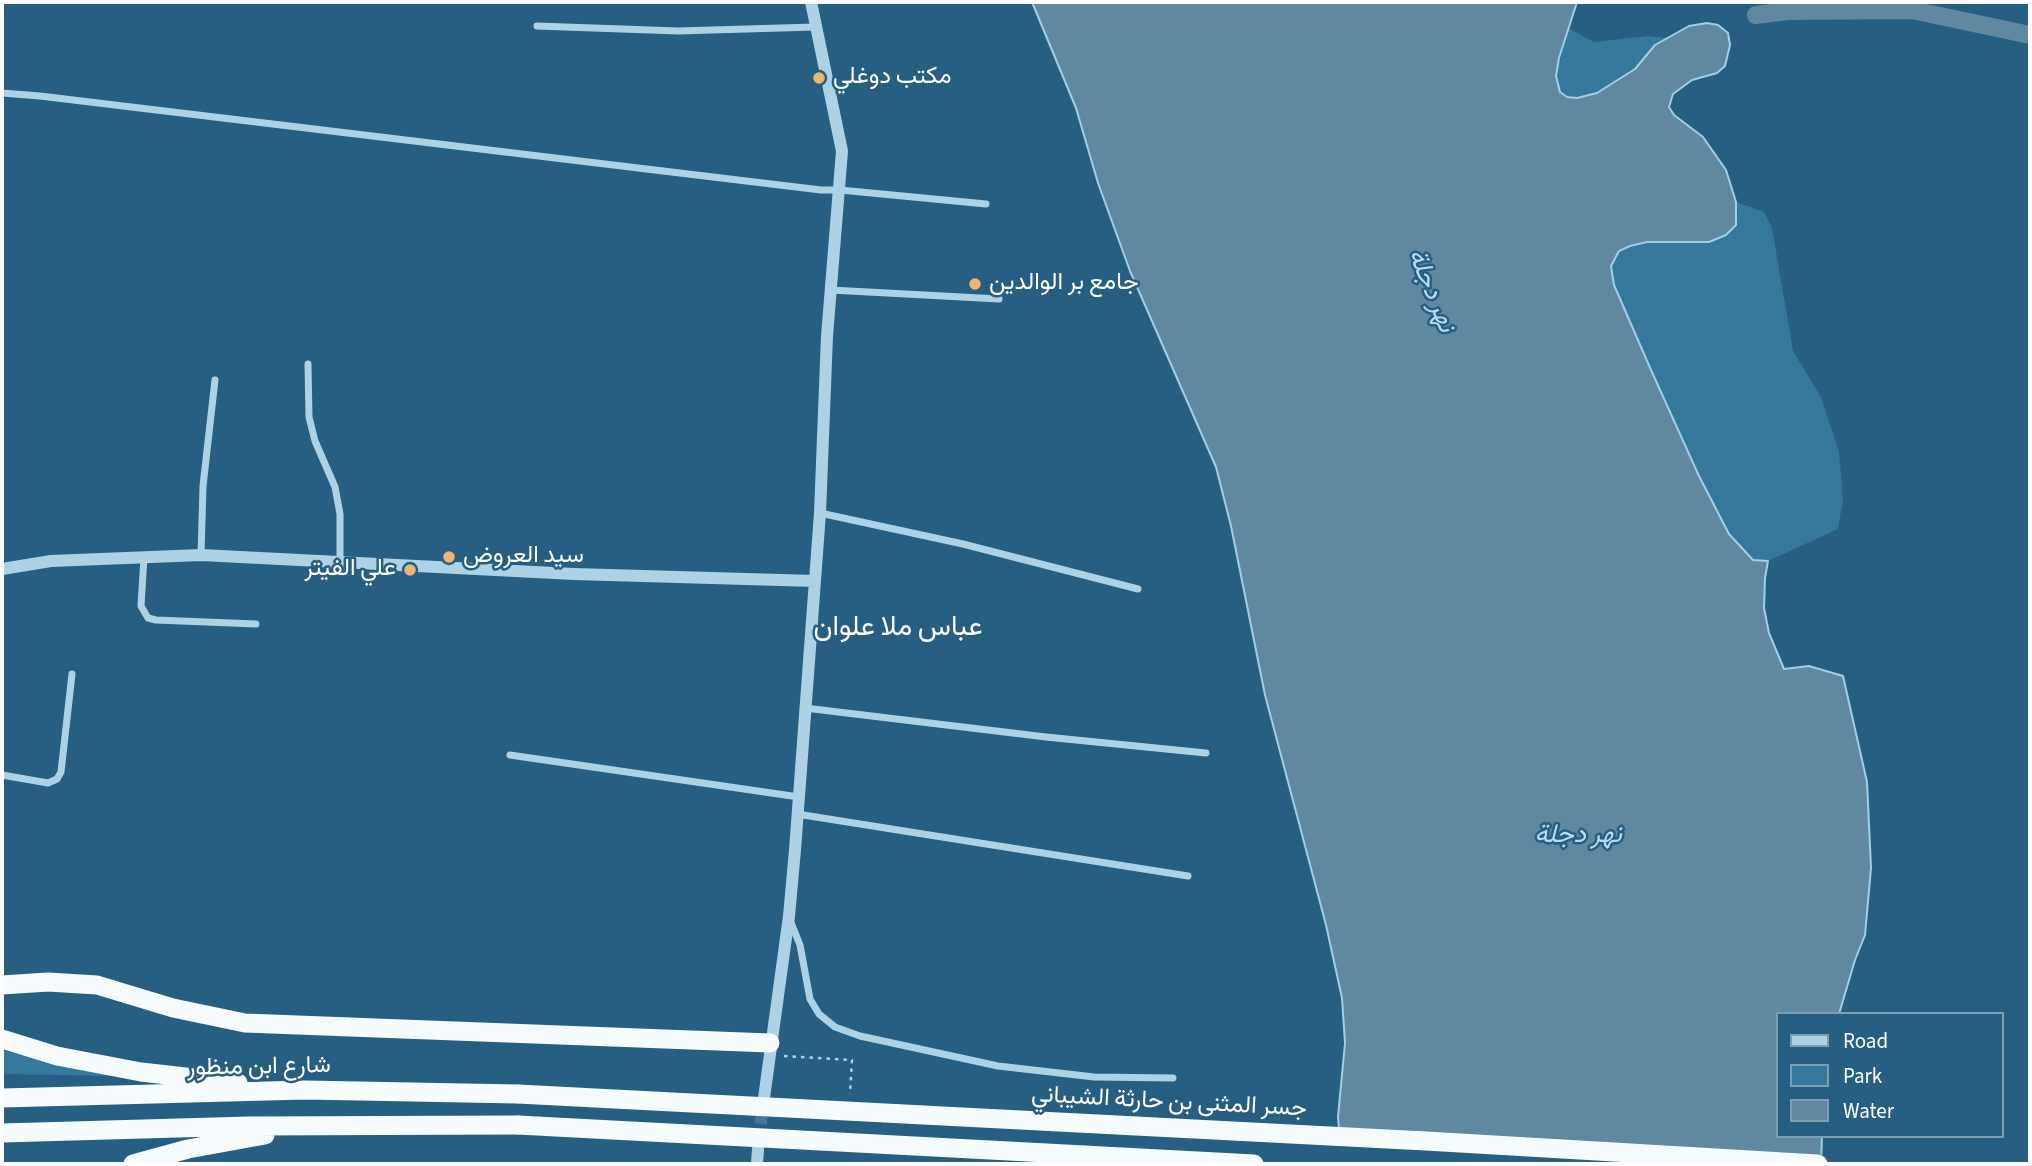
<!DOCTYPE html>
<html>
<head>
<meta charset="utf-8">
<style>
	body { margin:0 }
	#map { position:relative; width:2032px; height:1166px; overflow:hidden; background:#265f81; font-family:"Source Sans 3",sans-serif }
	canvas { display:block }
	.frame { position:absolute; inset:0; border:4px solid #fff; pointer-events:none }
	.legend { position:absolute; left:1776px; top:1012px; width:228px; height:126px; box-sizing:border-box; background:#265f81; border:2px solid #7d9fb3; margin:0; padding:9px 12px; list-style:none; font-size:21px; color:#fff }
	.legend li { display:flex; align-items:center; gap:14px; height:35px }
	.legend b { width:35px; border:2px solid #7d9fb3 }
</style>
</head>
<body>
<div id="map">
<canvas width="2032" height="1166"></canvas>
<div class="frame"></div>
<ul class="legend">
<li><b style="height:9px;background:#add2e6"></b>Road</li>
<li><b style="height:19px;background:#36789c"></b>Park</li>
<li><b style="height:19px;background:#6088a0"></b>Water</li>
</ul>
</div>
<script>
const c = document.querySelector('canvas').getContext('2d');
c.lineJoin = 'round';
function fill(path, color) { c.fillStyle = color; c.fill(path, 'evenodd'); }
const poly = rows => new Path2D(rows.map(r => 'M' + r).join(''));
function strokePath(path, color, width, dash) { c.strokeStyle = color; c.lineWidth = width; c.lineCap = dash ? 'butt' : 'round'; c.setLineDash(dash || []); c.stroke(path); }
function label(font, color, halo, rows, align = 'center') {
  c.font = font + ' "Source Sans 3",Vazirmatn,sans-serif'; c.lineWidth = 5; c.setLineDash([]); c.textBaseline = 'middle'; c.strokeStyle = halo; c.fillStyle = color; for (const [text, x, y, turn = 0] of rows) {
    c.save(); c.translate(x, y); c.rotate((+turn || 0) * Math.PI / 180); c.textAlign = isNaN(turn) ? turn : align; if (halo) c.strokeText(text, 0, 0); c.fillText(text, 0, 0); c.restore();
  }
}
const green = poly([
	[1568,28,1594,42,1648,36,1667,38,1655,45,1635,69,1597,93,1577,98,1567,97,1560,92,1556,76],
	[1736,202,1764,212,1772,228,1793,351,1821,397,1839,452,1843,499,1838,529,1768,561,1765,578,1764,608,1769,633,1729,534,1699,476,1614,285,1611,266,1619,251,1647,242,1673,241,1738,215],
	[2,1050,112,1076,2,1074]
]);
const water = poly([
	[1032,2,1577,2,1559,58,1556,76,1560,92,1567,97,1577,98,1597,93,1635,69,1655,45,1689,26,1707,23,1718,25,1728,33,1730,45,1725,66,1717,73,1692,80,1673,94,1669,107,1674,115,1703,137,1726,170,1736,202,1736,225,1726,235,1709,242,1647,242,1630,246,1619,251,1611,266,1614,285,1651,370,1699,476,1729,534,1753,560,1768,561,1765,578,1764,608,1769,633,1784,669,1809,666,1843,676,1867,782,1871,868,1865,935,1855,960,1839,1014,1778,1014,1778,1136,1822,1136,1821,1164,1342,1164,1338,1117,1345,1043,1342,998,1326,925,1265,695,1231,526,1216,467,1130,271,1098,183,1076,108,1032,2]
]);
const pier = poly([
	[1335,1128,1825,1155,1824,1164,1339,1164]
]);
const canal = poly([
	[1756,15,1787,11,1912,10,2030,35]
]);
const tertiaryTunnel = poly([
	[759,1142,763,1101]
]);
const path = poly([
	[784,1056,852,1060,850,1094]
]);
const minor = poly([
	[537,26,678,31,815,27],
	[2,93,40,96,821,190,840,190,986,204],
	[831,290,999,299],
	[308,364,309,417,315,441,335,487,340,514,340,562],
	[820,513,963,544,1138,589],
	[201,555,203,486,215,380],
	[144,557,141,606,148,618,156,620,256,624],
	[805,708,1046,737,1206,753],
	[510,755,799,797],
	[2,775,48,783,57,779,61,772,72,674],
	[797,814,1188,876],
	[790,920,800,945,810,999,819,1014,835,1027,860,1036,998,1066,1094,1077,1173,1078]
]);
const tertiary = poly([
	[2,569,51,561,201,555,574,574,815,581],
	[764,1098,789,916,795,850,820,513,827,336,842,151,811,2],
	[757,1164,758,1149]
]);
const trunk = poly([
	[2,985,48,982,97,985,173,1008,245,1023,770,1043],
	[2,1039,57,1056,141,1072,238,1083],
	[2,1098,305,1090,518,1094],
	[2,1133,249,1126,518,1125],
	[133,1164,188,1149,265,1135]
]);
const trunkBridge = poly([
	[518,1094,1426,1141,1818,1164],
	[518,1125,1254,1164]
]);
const markers = [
	[819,78,7,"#f0b472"],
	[975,284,7,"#f0b472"],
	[449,557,7,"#f0b472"],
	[410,570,7,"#f0b472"]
];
const poiNames = [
	["مكتب دوغلي",833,78],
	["جامع بر الوالدين",989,284],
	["سيد العروض",463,557],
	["علي الفيتر",396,570,"right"]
];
const streetNames = [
	["شارع ابن منظور",259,1068,-1],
	["جسر المثنى بن حارثة الشيباني",1169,1103,3]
];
const waterNames = [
	["نهر دجلة",1430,291,68],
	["نهر دجلة",1578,836]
];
const quarterNames = [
	["عباس ملا علوان",898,629]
];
fill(green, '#36789c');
fill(water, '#6088a0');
strokePath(water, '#a1cfe7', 2);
fill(pier, '#265f81');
strokePath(canal, '#6088a0', 18);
strokePath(tertiaryTunnel, '#477794', 12, [12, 6]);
strokePath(path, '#add2e6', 2.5, [3.5, 5]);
strokePath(minor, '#add2e6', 7);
strokePath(tertiary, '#add2e6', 12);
strokePath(trunk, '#f6fbfe', 19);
strokePath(trunkBridge, '#f6fbfe', 19);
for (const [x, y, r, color] of markers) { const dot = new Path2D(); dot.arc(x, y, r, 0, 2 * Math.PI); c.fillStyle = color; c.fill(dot); strokePath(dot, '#265f81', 2.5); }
label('24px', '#fff', '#265f81', poiNames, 'left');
label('24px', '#fff', '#265f81', streetNames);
label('italic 26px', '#b8dbee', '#265f81', waterNames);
label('28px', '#fff', '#265f81', quarterNames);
</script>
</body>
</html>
